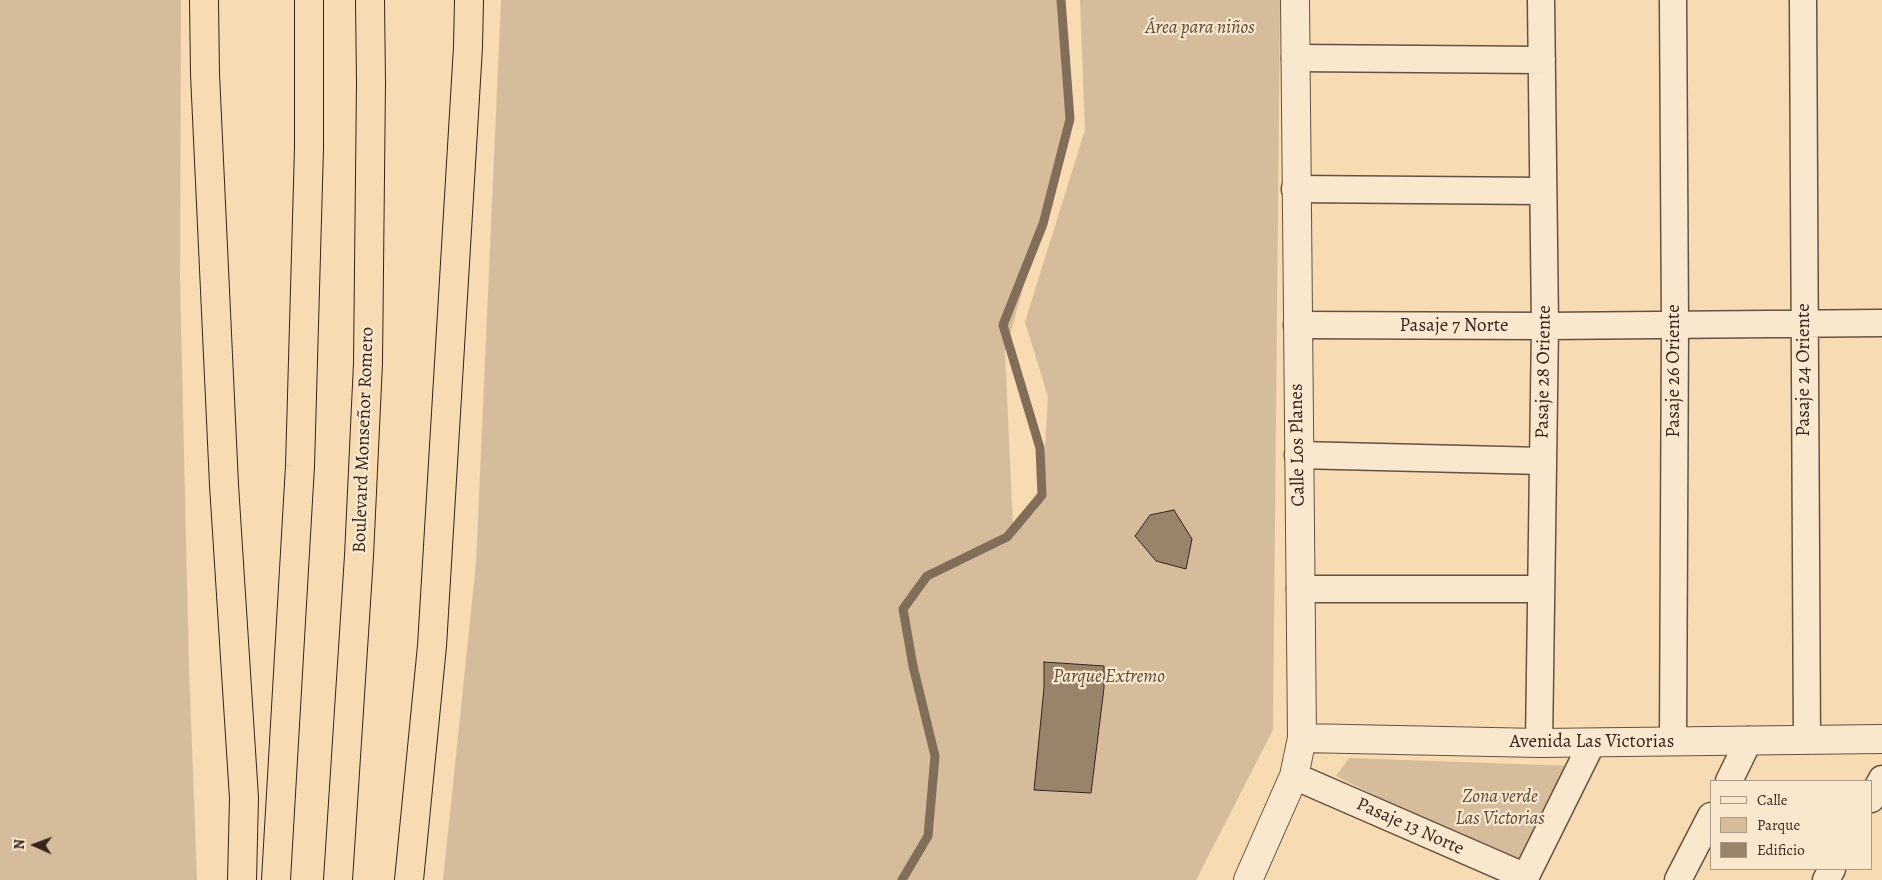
<!DOCTYPE html>
<html>
<head>
<meta charset="utf-8">
<style>
	body { margin:0 }
	#map { position:relative; width:1882px; height:880px; overflow:hidden; background:#f6dbb3; font-family:Alegreya,serif }
	canvas { display:block }
	.legend { position:absolute; left:1710px; top:780px; width:162px; height:90px; box-sizing:border-box; background:#f9e8ce; border:1px solid #ab9a87; margin:0; padding:6px 9px; list-style:none; font-size:15px; color:#35251d }
	.legend li { display:flex; align-items:center; gap:10px; height:25px }
	.legend b { width:25px; border:1px solid #ab9a87 }
	.north { position:absolute; left:10px; top:820px; width:50px; height:50px; -webkit-text-stroke:4px #f9e8ce; paint-order:stroke; rotate:272deg; font-size:14px; font-weight:700; line-height:20px; text-align:center; color:#35251d }
	.north::after { content:''; display:block; margin:auto; width:18px; height:22px; background:#35251d; clip-path:polygon(50% 0,100% 100%,50% 72%,0 100%) }
</style>
</head>
<body>
<div id="map">
<canvas width="1882" height="880"></canvas>
<ul class="legend">
<li><b style="height:6px;background:#f9e8ce"></b>Calle</li>
<li><b style="height:14px;background:#d5bc9a"></b>Parque</li>
<li><b style="height:14px;background:#99846b"></b>Edificio</li>
</ul>
<div class="north">N</div>
</div>
<script>
const c = document.querySelector('canvas').getContext('2d');
c.lineJoin = 'round';
function fill(path, color) { c.fillStyle = color; c.fill(path, 'evenodd'); }
const poly = rows => new Path2D(rows.map(r => 'M' + r).join(''));
function strokePath(path, color, width, dash) { c.strokeStyle = color; c.lineWidth = width; c.lineCap = dash ? 'butt' : 'round'; c.setLineDash(dash || []); c.stroke(path); }
function label(font, color, halo, rows, align = 'center') {
  c.font = font + ' Alegreya,serif'; c.lineWidth = 4.5; c.setLineDash([]); c.textBaseline = 'middle'; c.strokeStyle = halo; c.fillStyle = color; for (const [text, x, y, turn = 0] of rows) {
    c.save(); c.translate(x, y); c.rotate((+turn || 0) * Math.PI / 180); c.textAlign = isNaN(turn) ? turn : align; if (halo) c.strokeText(text, 0, 0); c.fillText(text, 0, 0); c.restore();
  }
}
const green = poly([
	[0,0,181,0,180,281,189,668,197,880,0,880],
	[501,0,1063,0,1069,126,1005,352,1013,528,1042,495,1048,397,1025,322,1085,130,1080,0,1280,0,1273,730,1196,880,443,880,476,564],
	[1349,758,1573,766,1519,867,1336,776]
]);
const stream = poly([
	[902,880,928,836,935,756,913,666,903,609,927,576,1007,537,1042,495,1040,448,1003,325,1043,224,1070,119,1061,0]
]);
const building = poly([
	[1174,510,1192,539,1186,569,1156,561,1135,536,1150,515,1174,510],
	[1044,662,1104,666,1104,688,1091,793,1034,790,1044,688,1044,662]
]);
const pedestrian = poly([
	[1673,0,1675,324,1673,741],
	[1803,0,1807,740],
	[1295,58,1542,60],
	[1295,189,1543,191],
	[1297,325,1545,326,1882,323],
	[1298,455,1543,461],
	[1300,589,1540,589],
	[1539,743,1545,326,1541,0],
	[1294,776,1526,877],
	[1729,781,1749,740],
	[1871,799,1882,779],
	[1524,880,1592,743],
	[1678,880,1711,816],
	[1826,880,1832,869]
]);
const minor = poly([
	[1302,738,1539,743,1882,739],
	[1248,880,1294,776,1302,738,1295,0]
]);
const trunk = poly([
	[204,0,205,74,224,485,244,798,242,880],
	[276,880,300,466,309,148,309,0],
	[338,880,359,556,368,363,371,82,370,0],
	[409,880,432,646,468,47,469,0]
]);
const parkNames = [
	["Área para niños",1200,28],
	["Parque Extremo",1109,677],
	["Zona verde",1500,797],
	["Las Victorias",1500,819]
];
const streetNames = [
	["Pasaje 7 Norte",1454,326],
	["Pasaje 24 Oriente",1804,370,-90],
	["Pasaje 26 Oriente",1674,371,-90],
	["Pasaje 28 Oriente",1544,372,-89],
	["Boulevard Monseñor Romero",364,440,-88],
	["Calle Los Planes",1298,445,-91],
	["Avenida Las Victorias",1592,742],
	["Pasaje 13 Norte",1410,827,24]
];
fill(green, '#d5bc9a');
strokePath(stream, '#816d58', 9);
fill(building, '#99846b');
strokePath(building, '#35251d', 1);
strokePath(pedestrian, '#655242', 29);
strokePath(minor, '#655242', 30);
strokePath(trunk, '#35251d', 30);
strokePath(pedestrian, '#f9e8ce', 26);
strokePath(minor, '#f9e8ce', 28);
strokePath(trunk, '#f6dbb3', 28);
label('italic 19px', '#5d4b3c', '#f9e8ce', parkNames);
label('19px', '#35251d', '#f9e8ce', streetNames);
</script>
</body>
</html>
